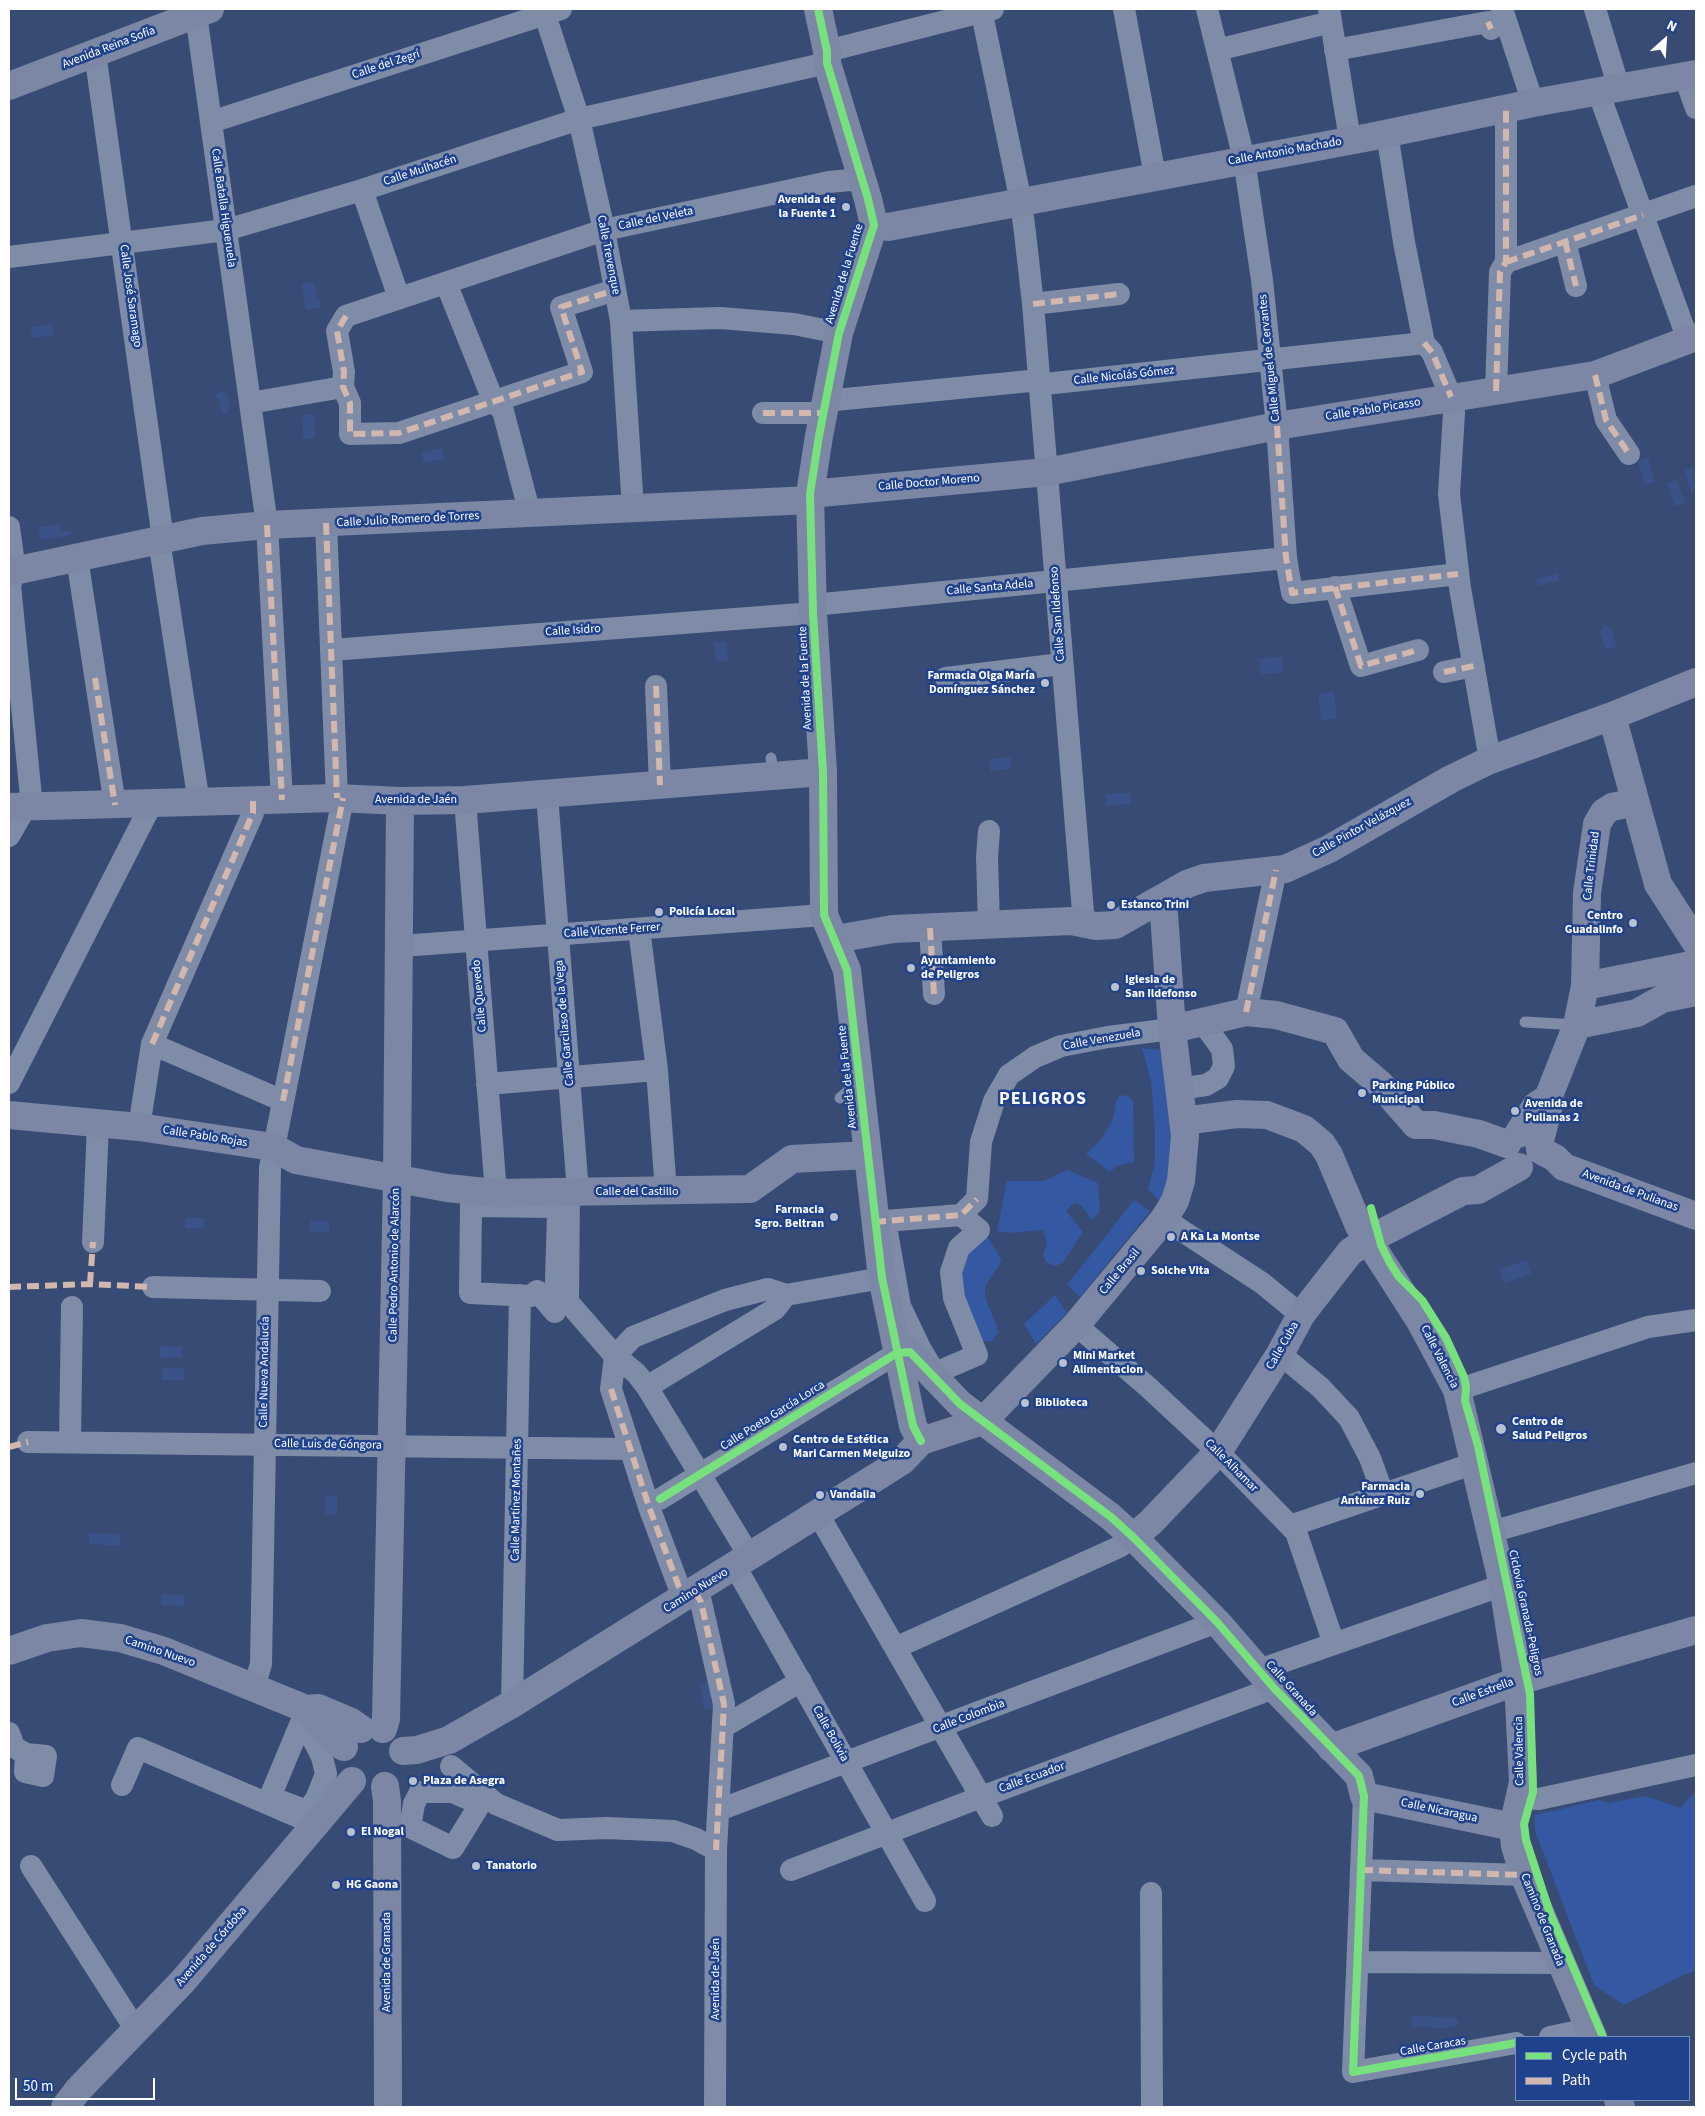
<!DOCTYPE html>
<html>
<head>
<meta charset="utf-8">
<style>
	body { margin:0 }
	#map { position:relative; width:1705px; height:2116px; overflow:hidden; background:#384b74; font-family:"Source Sans 3",sans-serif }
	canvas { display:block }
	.frame { position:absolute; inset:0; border:10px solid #fff; pointer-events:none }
	.legend { position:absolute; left:1515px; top:2036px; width:175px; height:65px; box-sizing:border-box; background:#20428c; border:1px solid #798eba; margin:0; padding:6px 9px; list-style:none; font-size:15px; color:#fff }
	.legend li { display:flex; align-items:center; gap:10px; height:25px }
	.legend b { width:25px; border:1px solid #798eba }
	.north { position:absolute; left:1640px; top:15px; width:50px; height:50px; -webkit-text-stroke:4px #20428c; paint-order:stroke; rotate:26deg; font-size:14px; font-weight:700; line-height:20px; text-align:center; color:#fff }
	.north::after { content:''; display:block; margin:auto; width:18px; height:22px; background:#fff; clip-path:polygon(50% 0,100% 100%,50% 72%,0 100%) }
	.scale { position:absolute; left:15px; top:2078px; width:140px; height:22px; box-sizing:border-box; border:2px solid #fff; border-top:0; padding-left:6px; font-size:15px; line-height:18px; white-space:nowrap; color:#fff; -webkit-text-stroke:4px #20428c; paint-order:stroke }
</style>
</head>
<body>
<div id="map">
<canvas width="1705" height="2116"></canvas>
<div class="frame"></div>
<ul class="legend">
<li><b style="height:6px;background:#77e17e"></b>Cycle path</li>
<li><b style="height:6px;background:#d1b7ad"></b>Path</li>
</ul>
<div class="north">N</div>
<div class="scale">50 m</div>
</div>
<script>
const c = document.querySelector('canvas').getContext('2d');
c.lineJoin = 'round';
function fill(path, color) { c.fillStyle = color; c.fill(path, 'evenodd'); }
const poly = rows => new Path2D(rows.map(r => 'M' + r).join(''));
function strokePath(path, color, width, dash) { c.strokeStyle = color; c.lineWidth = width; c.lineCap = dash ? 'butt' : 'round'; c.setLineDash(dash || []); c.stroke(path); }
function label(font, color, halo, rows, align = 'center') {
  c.font = font + ' "Source Sans 3",sans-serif'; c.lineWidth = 5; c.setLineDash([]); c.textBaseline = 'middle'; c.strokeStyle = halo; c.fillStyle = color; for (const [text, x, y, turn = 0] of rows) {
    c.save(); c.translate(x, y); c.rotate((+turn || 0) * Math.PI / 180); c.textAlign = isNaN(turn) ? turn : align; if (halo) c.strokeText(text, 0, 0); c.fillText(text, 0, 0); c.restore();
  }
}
const green = poly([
	[1142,1048,1160,1050,1169,1116,1175,1146,1163,1204,1148,1189,1155,1162,1155,1132,1151,1081],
	[1120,1095,1128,1096,1133,1101,1134,1162,1117,1166,1110,1172,1086,1154,1100,1141,1108,1128,1114,1116,1116,1100],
	[1067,1170,1098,1183,1100,1211,1092,1220,1081,1205,1074,1203,1066,1211,1083,1232,1063,1263,1055,1266,1046,1262,1043,1256,1047,1243,1043,1230,1008,1233,997,1231,1007,1181,1044,1181],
	[1134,1200,1150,1211,1080,1297,1067,1285],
	[986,1234,1002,1261,985,1286,985,1297,999,1332,991,1342,977,1339,957,1279,965,1258],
	[1055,1295,1067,1313,1036,1344,1024,1324],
	[1696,1791,1696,1971,1685,1974,1624,2005,1594,1985,1535,1831,1535,1815,1599,1800,1608,1803,1646,1796,1680,1808]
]);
const water = poly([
	[314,282,317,298,321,301,321,307,306,310,301,284],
	[52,324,54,335,32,338,30,327],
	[221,390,228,395,230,409,226,415,221,411,220,402,215,396],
	[314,414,315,438,303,439,302,415],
	[442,448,444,459,423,463,421,453],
	[1648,457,1655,482,1645,485,1638,461],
	[1693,467,1696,475,1696,489,1692,493,1684,470],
	[1677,480,1685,503,1675,506,1667,483],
	[59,524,60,532,71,531,71,535,40,540,38,527],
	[1557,573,1559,580,1538,586,1536,579],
	[1605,625,1611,629,1617,647,1606,650,1600,633],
	[726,641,728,661,716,662,714,643],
	[1282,656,1284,672,1260,675,1259,659],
	[1334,692,1337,719,1321,720,1318,694],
	[1011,757,1012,769,990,771,989,759],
	[1130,793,1131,804,1107,806,1106,794],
	[185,1218,205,1218,204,1229,185,1228],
	[310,1221,329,1221,329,1232,310,1232],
	[1527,1260,1532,1274,1504,1283,1499,1269],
	[160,1346,182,1347,182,1357,160,1358],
	[162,1367,184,1368,184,1380,162,1380],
	[326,1495,337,1496,337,1515,325,1515],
	[89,1533,119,1534,121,1546,89,1544],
	[162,1594,185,1595,184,1606,161,1605],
	[712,1682,715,1708,704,1710,700,1684],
	[1412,2016,1449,2017,1457,2019,1459,2022,1457,2026,1449,2028,1411,2027]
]);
const lane = poly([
	[771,758,773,776],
	[1525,1022,1577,1025],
	[840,1098,859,1082]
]);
const street = poly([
	[543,9,579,119,604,230,621,321,633,509],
	[981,9,1021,202,1025,233,1033,304,1084,924],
	[1124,9,1155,176],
	[1207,9,1244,159,1262,280,1277,426,1286,558,1292,593,1458,574],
	[1329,9,1350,140],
	[1502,9,1533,103],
	[1595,9,1619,88],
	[196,14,267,525,282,800],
	[1217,50,1331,22],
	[1335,50,1488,22,1491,29],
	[827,51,993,9],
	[95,53,163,539],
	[1685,77,1696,108],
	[1598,91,1688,340],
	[211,122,561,9],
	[1387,133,1404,242,1424,343,1432,352,1451,397,1454,413,1449,494,1460,588,1490,760],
	[362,190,399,298],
	[1565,241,1576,286],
	[9,257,226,230,362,190,579,119,827,63],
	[1506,262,1696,196],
	[446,283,493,400,503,411,530,514],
	[615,290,561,307,582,372,399,433,350,434,350,403,343,387,344,372,337,331,346,316,604,230,829,182,861,179],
	[1033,304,1119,294],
	[621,321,720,318,794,324,839,333],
	[1595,375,1606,420,1629,454],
	[1496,391,1500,272,1506,262,1506,109],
	[825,401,1030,381,1045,384,1424,343],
	[250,403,343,387],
	[763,413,823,413],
	[326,523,337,798],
	[9,527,15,571,10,585,32,807],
	[159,540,199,803],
	[77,558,115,805],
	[1335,587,1361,666,1418,650],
	[813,605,1286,558],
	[332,650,813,613],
	[1444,672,1474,666],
	[946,678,1061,664],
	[656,686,660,785],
	[547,795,578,1192],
	[465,800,496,1193],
	[989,831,987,857,989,925],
	[9,836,20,817,20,807],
	[930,928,934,994],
	[639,929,657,1070,666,1192],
	[401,946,824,915],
	[1246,1012,1276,870],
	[152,1044,283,1101],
	[9,1083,151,805],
	[487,1084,657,1070],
	[1179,1089,1206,1085,1218,1078,1224,1066,1222,1049,1203,1023],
	[139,1127,152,1044,253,813,253,801],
	[569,1192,568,1302,615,1356,636,1373,647,1387,750,1557],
	[471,1206,552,1207,558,1214,555,1312,537,1291,531,1296,470,1293,471,1206],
	[961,1215,979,1230,959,1248,951,1272,954,1298,977,1355,935,1373,921,1350,900,1306,885,1221,961,1215],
	[947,1216,961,1215,977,1199,981,1142,994,1101,1009,1075,1035,1057,1061,1046,1108,1037,1172,1029],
	[1164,1219,1262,1283,1301,1315],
	[93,1242,98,1124],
	[153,1287,320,1291],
	[1076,1325,1148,1387,1218,1452,1296,1532,1334,1644],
	[1280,1354,1320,1387,1349,1418,1370,1458,1383,1494],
	[647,1387,775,1309,786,1295,882,1278],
	[1457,1390,1648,1327,1696,1320],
	[28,1442,628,1449],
	[70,1442,72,1307],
	[660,1499,897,1353],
	[818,1514,992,1816],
	[1290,1526,1475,1463],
	[1491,1532,1696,1473],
	[735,1566,925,1901],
	[695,1592,701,1602,724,1704,716,1850,715,2107],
	[686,1598,679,1587,649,1507,611,1389,615,1356,633,1337,725,1300,768,1289,786,1295],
	[895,1648,1119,1547,1133,1537],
	[1259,1670,1503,1585],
	[254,1687,261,1664,270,1168,343,798],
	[512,1704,520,1295],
	[300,1725,314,1741,322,1757,326,1774,316,1799,307,1811,270,1797,300,1725],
	[723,1727,801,1681],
	[9,1733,14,1747,26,1754,46,1756,43,1776,25,1772,26,1754],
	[451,1766,496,1804,558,1830,607,1828,673,1831,696,1839,716,1850],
	[122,1785,138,1748,317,1825],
	[420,1792,452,1792,480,1804,453,1848,410,1827,414,1804,420,1792],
	[1364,1796,1353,2072,1516,2043],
	[1521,1798,1539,1799,1696,1765],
	[719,1810,1217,1622],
	[31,1866,136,2030],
	[791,1870,981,1797,1274,1688],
	[1361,1870,1524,1875],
	[1151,1893,1152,2107],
	[1358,1962,1560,1963],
	[1550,2037,1588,2029]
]);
const secondary = poly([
	[818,9,827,51,827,63,868,199,874,225,839,333,819,436,810,494,813,613,823,772,824,915,847,970,882,1278,913,1426,921,1441],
	[9,86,210,9],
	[874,225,888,227,1370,137,1533,103,1696,74],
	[810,494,1047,472,1277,426,1595,375,1696,337],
	[9,572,202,531,267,525,811,500],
	[1612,716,1658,884,1696,943],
	[9,807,337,798,400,801,465,800,823,772],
	[836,939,893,929,1071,921,1096,926,1115,925,1187,884,1204,878,1285,869,1329,849,1451,779,1490,760,1612,716,1696,682],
	[1585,986,1696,964],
	[1577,1025,1637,1013,1662,999,1696,992],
	[1172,1029,1246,1012,1276,1015,1335,1031,1351,1059,1380,1084,1416,1125,1434,1125,1479,1134,1507,1144],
	[9,1115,139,1127,273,1147,296,1160,447,1188,496,1193,750,1189,792,1159,868,1155],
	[1183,1121,1237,1114,1267,1115,1304,1129,1322,1144,1329,1155,1359,1226,1420,1321,1457,1390,1503,1585,1518,1681,1523,1782,1513,1827,1515,1846,1524,1875,1593,2037],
	[1518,1134,1536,1106,1548,1098],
	[1539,1144,1548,1110,1548,1098,1577,1025,1585,986,1587,893,1597,824,1604,812,1612,807,1635,802],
	[1540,1150,1555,1158,1564,1167,1696,1216],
	[897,1353,910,1352,960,1404,1111,1517,1133,1537,1217,1622,1274,1688,1359,1776,1364,1796,1513,1827],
	[1133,1537,1150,1523,1218,1452,1280,1354,1301,1315,1350,1252,1368,1240,1463,1191,1478,1190,1519,1167],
	[9,1651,47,1638,81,1633,120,1638,164,1651,306,1709,335,1741,344,1747],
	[306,1709,318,1708,351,1722,361,1729],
	[383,1729,386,1719,397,1179,400,801],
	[1331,1748,1518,1681,1696,1630],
	[403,1751,417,1750,449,1740,512,1704,886,1471,902,1461,921,1441,983,1421,1076,1325,1164,1219,1175,1201,1181,1181,1185,1136,1172,1029,1163,899],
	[385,1786,387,1801,388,2107],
	[1618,2100,1621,2107],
	[65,2107,78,2090,183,1981,352,1781]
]);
const quiet = poly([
	[1488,22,1491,29],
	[1565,241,1576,286],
	[1506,262,1643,215],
	[1033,304,1119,294],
	[346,316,337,331,344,372,343,387,350,403,350,434,399,433,582,372,561,307,615,290],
	[1424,343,1432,352,1451,397],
	[1595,375,1606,420,1629,454],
	[1496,391,1500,272,1506,262,1506,109],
	[763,413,823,413],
	[1277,426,1286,558,1292,593,1458,574],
	[326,523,337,798],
	[267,525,282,800],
	[1335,587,1361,666,1418,650],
	[1444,672,1474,666],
	[95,678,115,805],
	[656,686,660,785],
	[930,928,934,994],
	[1246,1012,1276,870],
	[152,1044,253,813,253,801],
	[283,1101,343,798],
	[874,1222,961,1215,977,1199],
	[90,1284,93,1242],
	[9,1287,90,1284,153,1287],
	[611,1389,649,1507,679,1587,686,1598],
	[9,1447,28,1442],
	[695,1592,701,1602,724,1704,716,1850],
	[1361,1870,1524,1875]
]);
const cycleway = poly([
	[818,9,827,51,827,63,868,199,874,225,839,333,819,436,810,494,813,613,823,772,824,915,847,970,882,1278,913,1426,921,1441],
	[1371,1208,1381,1245,1390,1263,1399,1277,1422,1300,1446,1338,1464,1377,1466,1387,1465,1401,1478,1446,1530,1694,1533,1792,1524,1824,1526,1840,1550,1913,1603,2037],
	[660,1499,897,1353,910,1352,960,1404,1111,1517,1133,1537,1217,1622,1274,1688,1359,1776,1364,1796,1353,2072,1516,2043]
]);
const markers = [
	[846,207,5,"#b9c0ce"],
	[1045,683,5,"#b9c0ce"],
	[1111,905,5,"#b9c0ce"],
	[659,912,5,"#b9c0ce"],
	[1633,923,5,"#b9c0ce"],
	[911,968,5,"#b9c0ce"],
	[1115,987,5,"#b9c0ce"],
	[1362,1093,5,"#b9c0ce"],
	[1515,1111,5,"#b9c0ce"],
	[834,1217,5,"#b9c0ce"],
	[1171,1237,5,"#b9c0ce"],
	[1141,1271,5,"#b9c0ce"],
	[1063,1363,5,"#b9c0ce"],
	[1025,1403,5,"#b9c0ce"],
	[1501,1429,6,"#b9c0ce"],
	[783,1447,5,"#b9c0ce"],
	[1420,1494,5,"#b9c0ce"],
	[820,1495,5,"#b9c0ce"],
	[413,1781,5,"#b9c0ce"],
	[351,1832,5,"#b9c0ce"],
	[476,1866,5,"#b9c0ce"],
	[336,1885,5,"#b9c0ce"]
];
const streetNames = [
	["Avenida Reina Sofía",109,48,-21],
	["Calle del Zegrí",386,65,-18],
	["Calle Antonio Machado",1285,152,-10],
	["Calle Mulhacén",420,171,-18],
	["Calle Batalla Higueruela",223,208,82],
	["Calle del Veleta",656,219,-12],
	["Calle Trevenque",608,255,79],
	["Avenida de la Fuente",845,274,-73],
	["Calle José Saramago",130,296,82],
	["Calle Miguel de Cervantes",1270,358,-96],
	["Calle Nicolás Gómez",1124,376,-6],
	["Calle Pablo Picasso",1373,410,-9],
	["Calle Doctor Moreno",929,483,-5],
	["Calle Julio Romero de Torres",408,520,-3],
	["Calle Santa Adela",990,588,-5],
	["Calle San Ildefonso",1058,614,-94],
	["Calle Isidro",573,631,-4],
	["Avenida de la Fuente",806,678,-93],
	["Avenida de Jaén",416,800],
	["Calle Pintor Velázquez",1362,828,-29],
	["Calle Trinidad",1592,866,-83],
	["Calle Vicente Ferrer",612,931,-4],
	["Calle Quevedo",480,996,-95],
	["Calle Garcilaso de la Vega",565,1023,-95],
	["Calle Venezuela",1102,1040,-10],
	["Avenida de la Fuente",848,1077,-96],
	["Calle Pablo Rojas",205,1137,9],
	["Avenida de Pulianas",1630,1191,20],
	["Calle del Castillo",637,1192],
	["Calle Pedro Antonio de Alarcón",395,1265,-89],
	["Calle Brasil",1120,1272,-50],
	["Calle Cuba",1283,1346,-60],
	["Calle Valencia",1439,1357,63],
	["Calle Nueva Andalucía",265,1372,-89],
	["Calle Poeta García Lorca",773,1416,-32],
	["Calle Luis de Góngora",328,1445,1],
	["Calle Alhamar",1231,1466,45],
	["Calle Martínez Montañes",517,1500,-89],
	["Camino Nuevo",696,1591,-32],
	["Ciclovía Granada-Peligros",1525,1613,78],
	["Camino Nuevo",160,1652,19],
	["Calle Granada",1291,1689,48],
	["Calle Estrella",1483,1693,-20],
	["Calle Colombia",969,1717,-21],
	["Calle Bolivia",830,1734,61],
	["Calle Valencia",1520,1751,-91],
	["Calle Ecuador",1032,1778,-20],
	["Calle Nicaragua",1439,1811,12],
	["Camino de Granada",1542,1920,68],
	["Avenida de Córdoba",212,1947,-49],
	["Avenida de Granada",387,1962,-90],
	["Avenida de Jaén",716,1979,-90],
	["Calle Caracas",1433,2047,-10]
];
const poiNames = [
	["Avenida de",836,200,"right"],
	["la Fuente 1",836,214,"right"],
	["Farmacia Olga María",1035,676,"right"],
	["Domínguez Sánchez",1035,690,"right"],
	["Estanco Trini",1121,905],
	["Policía Local",669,912],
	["Centro",1623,916,"right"],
	["Guadalinfo",1623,930,"right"],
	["Ayuntamiento",921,961],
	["de Peligros",921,975],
	["Iglesia de",1125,980],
	["San Ildefonso",1125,994],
	["Parking Público",1372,1086],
	["Municipal",1372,1100],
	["Avenida de",1525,1104],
	["Pulianas 2",1525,1118],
	["Farmacia",824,1210,"right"],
	["Sgro. Beltran",824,1224,"right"],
	["A Ka La Montse",1181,1237],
	["Solche Vita",1151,1271],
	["Mini Market",1073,1356],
	["Alimentacion",1073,1370],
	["Biblioteca",1035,1403],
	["Centro de",1512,1422],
	["Salud Peligros",1512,1436],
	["Centro de Estética",793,1440],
	["Mari Carmen Melguizo",793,1454],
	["Farmacia",1410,1487,"right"],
	["Antúnez Ruiz",1410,1501,"right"],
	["Vandalia",830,1495],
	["Plaza de Asegra",423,1781],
	["El Nogal",361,1832],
	["Tanatorio",486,1866],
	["HG Gaona",346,1885]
];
const districtNames = [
	["PELIGROS",1043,1100]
];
fill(green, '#3458a2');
fill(water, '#3a5287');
strokePath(lane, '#7f8ca8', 11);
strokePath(street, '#7f8ca8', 22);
strokePath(secondary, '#7b87a4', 28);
strokePath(quiet, '#d1b7ad', 6, [12, 6]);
strokePath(cycleway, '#77e17e', 8);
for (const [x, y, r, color] of markers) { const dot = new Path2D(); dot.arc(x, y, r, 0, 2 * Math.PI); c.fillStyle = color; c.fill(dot); strokePath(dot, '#20428c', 2); }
label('12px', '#fff', '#20428c', streetNames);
label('bold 12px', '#fff', '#20428c', poiNames, 'left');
c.letterSpacing = '1px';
label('bold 18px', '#fff', '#20428c', districtNames);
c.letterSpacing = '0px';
</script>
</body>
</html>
